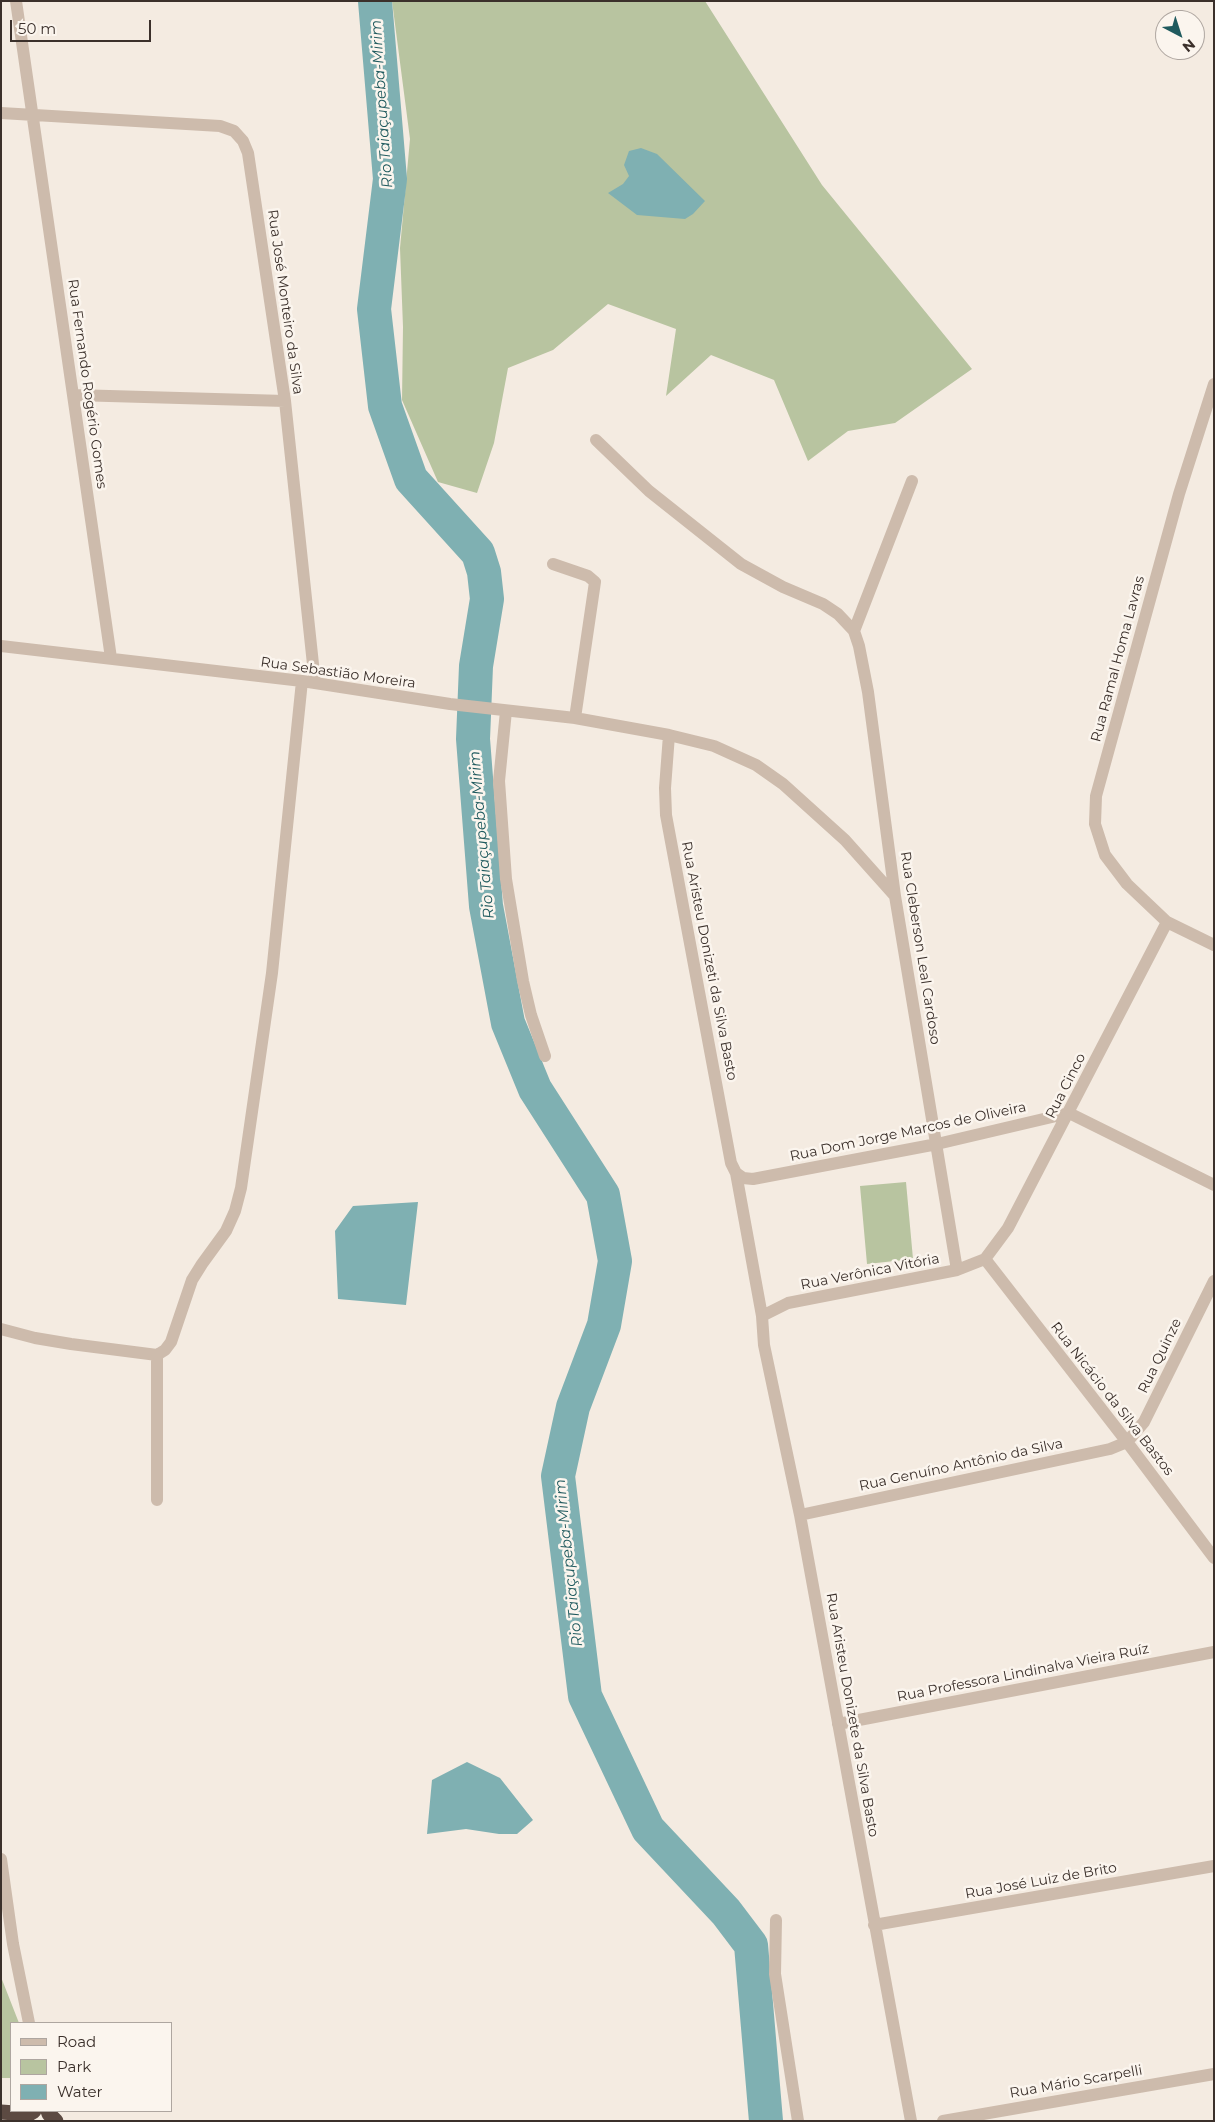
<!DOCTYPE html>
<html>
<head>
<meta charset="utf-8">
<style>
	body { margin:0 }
	#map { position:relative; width:1215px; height:2122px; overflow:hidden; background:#f4ebe1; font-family:Montserrat,sans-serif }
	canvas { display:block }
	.frame { position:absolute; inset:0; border:2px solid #3b302b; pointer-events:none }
	.legend { position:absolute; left:10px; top:2022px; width:162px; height:90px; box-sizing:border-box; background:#fbf5ee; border:1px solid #aea6a0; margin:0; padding:6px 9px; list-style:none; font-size:15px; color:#3b302b }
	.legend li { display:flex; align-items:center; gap:10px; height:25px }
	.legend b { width:25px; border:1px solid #aea6a0 }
	.north { position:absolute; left:1155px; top:10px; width:50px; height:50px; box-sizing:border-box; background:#fbf5ee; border:1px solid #aea6a0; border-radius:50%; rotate:140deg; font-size:14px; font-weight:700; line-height:20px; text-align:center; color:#3b302b }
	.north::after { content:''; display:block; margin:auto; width:18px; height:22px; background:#1f5a5e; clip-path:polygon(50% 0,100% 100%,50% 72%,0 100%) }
	.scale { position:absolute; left:10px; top:20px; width:141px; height:22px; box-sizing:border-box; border:2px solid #3b302b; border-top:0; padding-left:6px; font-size:15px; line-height:18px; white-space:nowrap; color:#3b302b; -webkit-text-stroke:4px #fbf5ee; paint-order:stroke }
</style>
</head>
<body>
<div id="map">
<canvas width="1215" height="2122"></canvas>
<div class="frame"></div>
<ul class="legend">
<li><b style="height:6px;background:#cdbbac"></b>Road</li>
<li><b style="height:14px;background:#b8c4a0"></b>Park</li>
<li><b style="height:14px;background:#7fb0b2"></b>Water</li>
</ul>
<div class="north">N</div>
<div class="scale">50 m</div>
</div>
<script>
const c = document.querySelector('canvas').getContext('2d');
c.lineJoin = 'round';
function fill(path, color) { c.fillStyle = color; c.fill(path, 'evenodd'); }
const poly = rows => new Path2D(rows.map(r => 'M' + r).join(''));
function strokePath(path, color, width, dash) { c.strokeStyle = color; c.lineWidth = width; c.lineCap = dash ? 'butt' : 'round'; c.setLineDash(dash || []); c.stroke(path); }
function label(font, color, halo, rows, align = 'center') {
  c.font = font + ' Montserrat,sans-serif'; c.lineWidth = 5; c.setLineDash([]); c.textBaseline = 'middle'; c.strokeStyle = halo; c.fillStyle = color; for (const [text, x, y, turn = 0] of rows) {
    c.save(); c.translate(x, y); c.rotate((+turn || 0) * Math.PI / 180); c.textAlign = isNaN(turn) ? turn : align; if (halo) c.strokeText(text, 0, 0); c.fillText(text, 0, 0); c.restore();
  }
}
const green = poly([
	[392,1,705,1,822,185,972,369,895,423,848,431,808,461,774,380,711,355,666,396,676,329,608,304,553,350,508,368,494,443,477,493,438,482,402,400,403,327,400,248,410,139],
	[906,1182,913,1259,867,1264,860,1186],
	[1,1977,19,2023,11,2023,11,2078,1,2078]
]);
const water = poly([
	[641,148,657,154,705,201,693,214,685,219,637,215,608,193,623,184,629,176,624,165,629,151],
	[418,1202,406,1305,338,1299,335,1231,353,1206],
	[467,1762,500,1778,533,1820,517,1834,499,1834,466,1829,427,1834,432,1780]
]);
const river = poly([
	[375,1,390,179,374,309,385,406,411,479,478,553,484,572,487,599,476,666,473,739,486,906,508,1023,535,1089,603,1195,615,1261,604,1325,573,1407,558,1476,585,1696,648,1829,726,1912,751,1945,766,2121]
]);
const minor = poly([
	[16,1,111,658],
	[1,113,220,126,234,131,243,141,248,153,285,401,315,683],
	[1214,384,1179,494,1096,796,1095,824,1105,855,1127,884,1167,922,1214,945],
	[74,395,285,401],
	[596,440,649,491,741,564,783,587,823,604,838,614,854,631,859,646,868,692,895,896,957,1270],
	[553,564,588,576,595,582,575,718],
	[854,631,912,481],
	[1,646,302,681,450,704,575,718,669,735,714,746,756,765,783,784,845,840,895,896],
	[506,711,499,781,506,879,523,981,531,1015,545,1056],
	[669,735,665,788,666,815,731,1163,736,1173,743,1178,753,1179,937,1144,1069,1113,1214,1185],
	[736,1173,762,1316,764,1345,800,1515,911,2121],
	[985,1259,1008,1228,1167,922],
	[985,1259,1127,1442,1214,1558],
	[762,1316,788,1303,957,1270,985,1259],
	[1,1329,35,1338,71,1344,157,1355,165,1350,171,1342,192,1280,202,1264,226,1231,235,1211,241,1188,272,973,302,681],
	[157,1355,157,1500],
	[800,1515,1110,1449,1127,1442,1144,1422,1214,1281],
	[838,1724,1214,1652],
	[1,1859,13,1944,29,2023],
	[776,1920,775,1974,798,2121],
	[874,1925,1214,1866],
	[943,2121,1214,2074]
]);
const highway = poly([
	[48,2111,49,2114,56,2121],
	[1,2112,29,2114,34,2111]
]);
const streetNames = [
	["Rua José Monteiro da Silva",285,302,82],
	["Rua Fernando Rogério Gomes",87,384,82],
	["Rua Ramal Homa Lavras",1118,659,-75],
	["Rua Sebastião Moreira",338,673,8],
	["Rua Cleberson Leal Cardoso",920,948,81],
	["Rua Aristeu Donizeti da Silva Basto",709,961,79],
	["Rua Cinco",1066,1086,-63],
	["Rua Dom Jorge Marcos de Oliveira",908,1132,-12],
	["Rua Verônica Vitória",870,1272,-11],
	["Rua Quinze",1160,1356,-64],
	["Rua Nicácio da Silva Bastos",1112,1399,52],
	["Rua Genuíno Antônio da Silva",961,1465,-12],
	["Rua Professora Lindinalva Vieira Ruíz",1023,1673,-11],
	["Rua Aristeu Donizete da Silva Basto",852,1715,80],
	["Rua José Luiz de Brito",1041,1881,-10],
	["Rua Mário Scarpelli",1076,2082,-10]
];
const waterNames = [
	["Rio Taiaçupeba-Mirim",382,104,-94],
	["Rio Taiaçupeba-Mirim",482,835,-95],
	["Rio Taiaçupeba-Mirim",569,1563,-96]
];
fill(green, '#b8c4a0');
fill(water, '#7fb0b2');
strokePath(river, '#7fb0b2', 34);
strokePath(minor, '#cdbbac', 12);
strokePath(highway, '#5c4a42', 15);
label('14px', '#3b302b', '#fbf5ee', streetNames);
label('italic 15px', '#1f5a5e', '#fbf5ee', waterNames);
</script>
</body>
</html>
